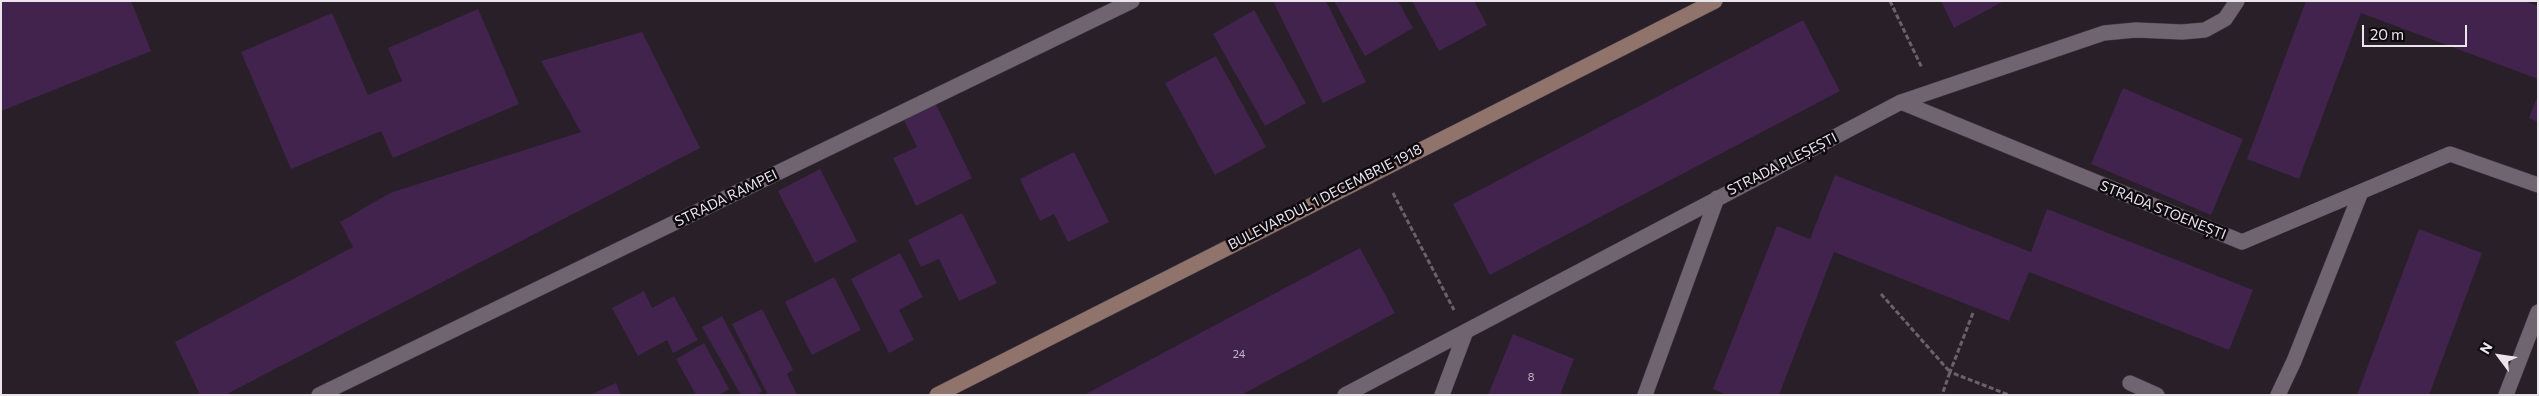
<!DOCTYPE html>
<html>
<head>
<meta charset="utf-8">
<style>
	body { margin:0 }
	#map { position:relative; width:2539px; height:396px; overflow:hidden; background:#281f29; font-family:Commissioner,sans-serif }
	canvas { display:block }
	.frame { position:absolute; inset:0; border:2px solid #eae4eb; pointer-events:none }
	.north { position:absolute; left:2474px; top:331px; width:50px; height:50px; -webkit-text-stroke:4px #0e0a0f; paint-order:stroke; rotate:301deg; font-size:14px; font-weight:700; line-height:20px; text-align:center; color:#eae4eb }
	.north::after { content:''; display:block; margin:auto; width:18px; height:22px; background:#eae4eb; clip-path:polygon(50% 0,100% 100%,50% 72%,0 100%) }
	.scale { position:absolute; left:2362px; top:25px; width:105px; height:22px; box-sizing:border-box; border:2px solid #eae4eb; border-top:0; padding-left:6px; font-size:15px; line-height:18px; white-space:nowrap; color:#eae4eb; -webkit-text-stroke:4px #0e0a0f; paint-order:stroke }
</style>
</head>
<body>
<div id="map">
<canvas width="2539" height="396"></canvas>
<div class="frame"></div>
<div class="north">N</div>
<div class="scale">20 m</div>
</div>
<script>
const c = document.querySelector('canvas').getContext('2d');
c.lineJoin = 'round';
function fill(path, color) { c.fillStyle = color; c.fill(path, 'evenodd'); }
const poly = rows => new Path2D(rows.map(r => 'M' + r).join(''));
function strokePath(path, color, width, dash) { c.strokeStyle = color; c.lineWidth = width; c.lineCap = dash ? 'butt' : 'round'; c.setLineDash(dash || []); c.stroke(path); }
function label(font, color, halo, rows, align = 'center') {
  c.font = font + ' Commissioner,sans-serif'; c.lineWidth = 5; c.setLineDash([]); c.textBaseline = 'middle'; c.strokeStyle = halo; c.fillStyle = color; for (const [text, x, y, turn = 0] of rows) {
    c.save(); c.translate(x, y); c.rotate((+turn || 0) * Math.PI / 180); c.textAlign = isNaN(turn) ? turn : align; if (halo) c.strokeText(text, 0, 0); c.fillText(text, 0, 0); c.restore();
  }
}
const building = poly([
	[1,1,131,1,151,51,1,111],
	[1273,1,1326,1,1366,82,1323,103],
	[1334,1,1398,1,1413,28,1365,56],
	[1412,1,1474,1,1487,25,1439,51],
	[1941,1,2004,1,1954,28],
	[2306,1,2525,1,2538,6,2538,79,2361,13,2299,179,2247,159],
	[478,9,519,104,393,158,381,131,291,169,241,52,332,13,368,95,402,81,388,48],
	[1254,10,1306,103,1265,126,1213,34],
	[1803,20,1840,91,1490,275,1453,204],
	[642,32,700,148,225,395,200,395,175,342,353,247,340,222,390,193,581,132,541,61],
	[1216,56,1266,147,1215,175,1165,83],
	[2123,88,2243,139,2211,215,2091,164],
	[2538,95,2538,122,2529,118],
	[933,98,972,178,916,206,893,158,917,147,901,114],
	[1074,152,1109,222,1068,242,1054,214,1040,221,1020,179],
	[820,169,857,241,815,263,778,191],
	[1835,175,2031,252,2047,209,2253,290,2229,350,2029,272,2009,321,1834,252,1779,395,1727,395,1713,389,1777,226,1810,239],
	[962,213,997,283,959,301,939,259,921,267,908,240],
	[2419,229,2482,253,2429,395,2357,395],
	[1360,248,1395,313,1241,395,1084,395],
	[900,253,923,297,899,310,914,340,889,353,851,279],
	[834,277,861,330,812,355,785,302],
	[644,291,652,308,674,296,698,340,673,353,667,340,638,356,612,308],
	[762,309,793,370,787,374,797,395,768,395,732,324],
	[722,316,762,391,757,395,741,395,702,327],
	[1513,334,1574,359,1560,395,1488,395],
	[704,343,729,389,719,395,696,395,676,359],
	[616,383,621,395,590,395]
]);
const path = poly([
	[1890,1,1922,68],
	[1393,193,1454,310],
	[1881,294,1950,372,1942,395],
	[1973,313,1950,372,2009,395]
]);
const lane = poly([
	[2130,383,2157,395],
	[2278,395,2294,361,2361,192]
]);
const street = poly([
	[1901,102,2242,242,2450,154,2538,185],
	[319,395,1132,1],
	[1345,395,1901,102,2104,33,2136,30,2182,32,2205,30,2225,19,2237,1],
	[1442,395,1466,331],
	[1645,395,1717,198],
	[2506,395,2538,312]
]);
const secondary = poly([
	[937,395,1715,1]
]);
const numberNames = [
	["24",1239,354],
	["8",1531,377]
];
const streetNames = [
	["STRADA PLEȘEȘTI",1782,164,-27],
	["BULEVARDUL 1 DECEMBRIE 1918",1325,197,-27],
	["STRADA RAMPEI",726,198,-26],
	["STRADA STOENEȘTI",2163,210,22]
];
fill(building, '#41234d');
strokePath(lane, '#453d46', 16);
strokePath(street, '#453d46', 16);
strokePath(secondary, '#453d46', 16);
strokePath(path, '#6a626b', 3, [5, 2.5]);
strokePath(lane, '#6f6470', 15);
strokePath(street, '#6f6470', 15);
strokePath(secondary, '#90746b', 15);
label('11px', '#c0b4c4', null, numberNames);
label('14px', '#eae4eb', '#0e0a0f', streetNames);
</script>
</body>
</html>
